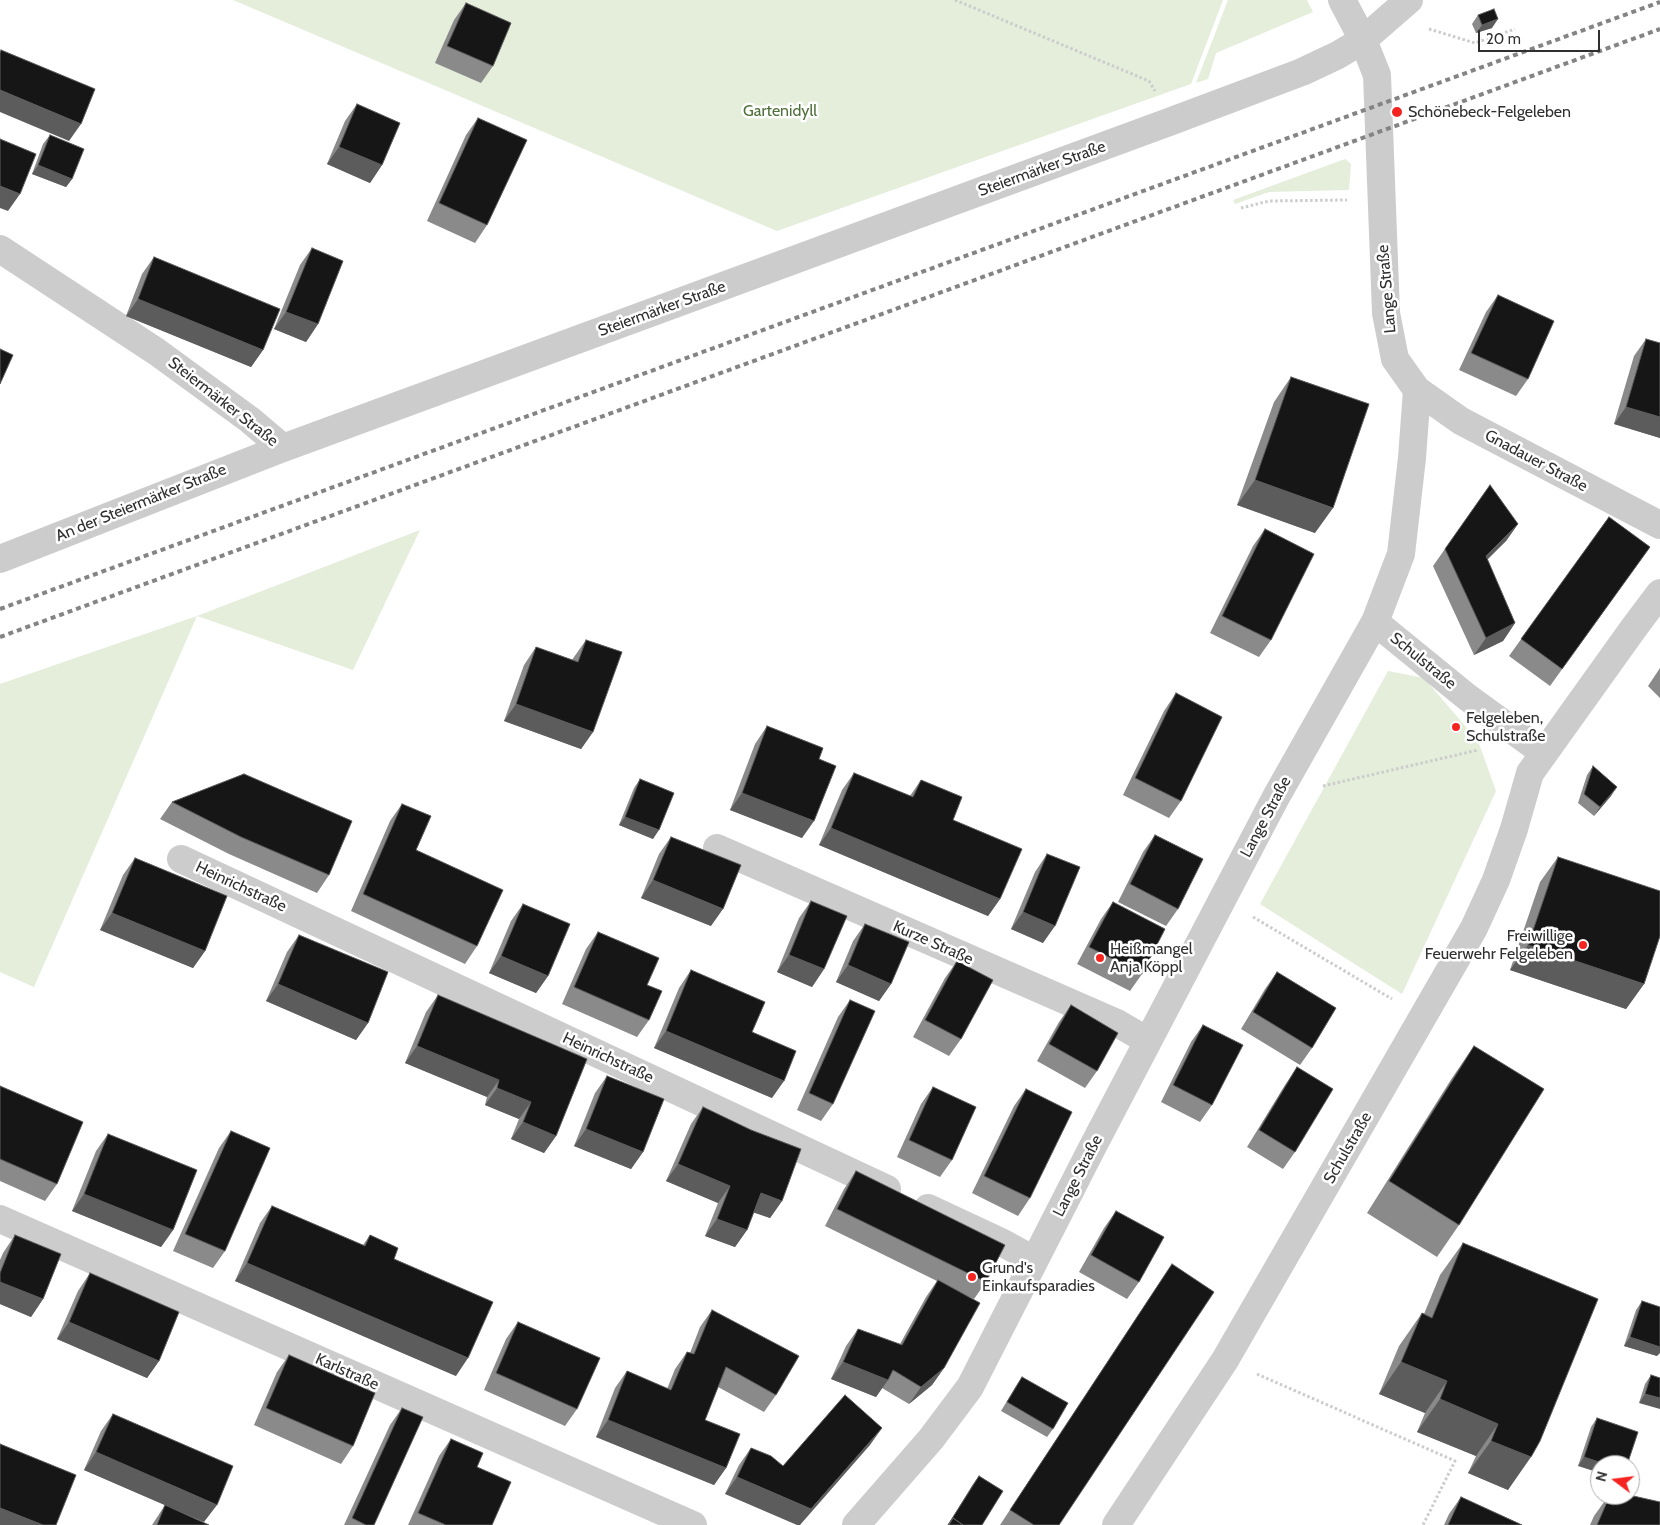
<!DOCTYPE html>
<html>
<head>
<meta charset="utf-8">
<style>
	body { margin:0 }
	#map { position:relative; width:1660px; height:1525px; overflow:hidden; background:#fff; font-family:Cabin,sans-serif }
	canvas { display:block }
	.north { position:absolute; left:1590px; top:1455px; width:50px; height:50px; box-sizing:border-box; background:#fff; border:1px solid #acacac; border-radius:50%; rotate:285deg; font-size:14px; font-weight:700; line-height:20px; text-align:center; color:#2f2f2f }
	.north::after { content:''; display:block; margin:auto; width:18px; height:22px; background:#f62421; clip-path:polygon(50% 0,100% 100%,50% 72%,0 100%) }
	.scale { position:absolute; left:1478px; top:30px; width:122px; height:22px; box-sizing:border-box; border:2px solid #2f2f2f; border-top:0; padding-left:6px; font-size:15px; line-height:18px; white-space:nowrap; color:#2f2f2f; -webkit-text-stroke:4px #fff; paint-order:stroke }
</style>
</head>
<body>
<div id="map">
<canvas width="1660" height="1525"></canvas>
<div class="north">N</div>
<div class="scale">20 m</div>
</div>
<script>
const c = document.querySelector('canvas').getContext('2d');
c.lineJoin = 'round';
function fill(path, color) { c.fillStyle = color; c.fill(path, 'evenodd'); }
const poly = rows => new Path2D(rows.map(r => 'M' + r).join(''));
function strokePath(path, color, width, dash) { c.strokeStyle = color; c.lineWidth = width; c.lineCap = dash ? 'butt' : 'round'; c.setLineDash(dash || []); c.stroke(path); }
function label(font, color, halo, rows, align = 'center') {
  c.font = font + ' Cabin,sans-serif'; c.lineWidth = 5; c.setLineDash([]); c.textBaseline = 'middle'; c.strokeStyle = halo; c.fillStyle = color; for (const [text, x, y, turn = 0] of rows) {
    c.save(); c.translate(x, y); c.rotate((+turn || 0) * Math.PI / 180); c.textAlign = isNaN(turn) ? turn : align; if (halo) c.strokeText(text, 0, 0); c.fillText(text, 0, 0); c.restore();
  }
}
const green = poly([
	[233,0,1223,0,1191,84,777,231],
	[1228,0,1307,0,1313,12,1216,53,1208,79,1196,83],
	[1345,159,1351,164,1349,190,1269,192,1235,204,1233,200],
	[420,530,353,670,197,616,34,987,0,972,0,684,197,616],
	[1388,671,1424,678,1478,741,1496,791,1402,994,1260,904]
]);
const path = poly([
	[955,0,1149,81,1155,91],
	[1429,29,1475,43,1515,29],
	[1241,208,1269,201,1347,200],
	[1323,786,1478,750],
	[1253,917,1392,999],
	[1257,1374,1455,1461,1423,1525]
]);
const minor = poly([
	[0,249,157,352,250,420,283,448,1169,122,1302,72,1338,55,1363,40,1409,0],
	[0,559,283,448],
	[1375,622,1467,697,1544,753],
	[717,848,1117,1023,1148,1041],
	[181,859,887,1189],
	[928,1208,1003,1243,1034,1260],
	[0,1219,693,1525],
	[856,1525,931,1439,970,1387,1091,1150,1276,797,1375,622,1401,554,1412,458,1417,390],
	[1116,1525,1225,1360,1474,928,1496,880,1514,829,1530,773,1633,629,1660,593]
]);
const tertiary = poly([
	[1342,0,1363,40,1377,75,1386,313,1395,359,1417,390,1461,421,1660,525]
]);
const rail = poly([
	[0,609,1660,2],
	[0,637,1660,29]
]);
const wall = poly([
	[466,3,493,66,481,83,435,63,454,20],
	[1478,15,1492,28,1476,33,1472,24],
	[357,104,382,165,370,183,327,164,345,121],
	[478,118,487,225,475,243,427,221,466,135],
	[50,135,72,179,66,187,32,174,43,144],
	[312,248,318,324,306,342,274,329,300,265],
	[154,257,263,350,251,367,126,316,142,274],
	[1498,295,1528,379,1516,396,1459,370,1486,312],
	[1646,339,1660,438,1614,424,1634,356],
	[1291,377,1315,533,1237,505,1274,402],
	[1490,485,1518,524,1506,541,1487,559,1515,623,1503,641,1474,655,1433,566],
	[1609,517,1650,547,1550,686,1509,656],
	[1265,529,1271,640,1259,657,1210,633,1253,546],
	[586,640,593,732,581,749,504,721,524,665,536,647,572,660,574,657],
	[1660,668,1660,698,1648,686],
	[1176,693,1181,801,1169,818,1123,795,1164,711],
	[767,726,819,759,802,838,730,810,755,744],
	[1593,766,1611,796,1594,816,1578,803,1587,775],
	[854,773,910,796,921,780,953,820,1000,899,988,916,819,845,842,790],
	[640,779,653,839,619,825,634,788],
	[172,802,329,875,317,893,229,854,160,819],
	[402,804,416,850,477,946,465,964,351,911,390,821],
	[1155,835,1178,909,1166,926,1118,902,1143,852],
	[671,837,711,926,641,898,659,854],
	[1047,854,1043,943,1011,929,1035,872],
	[1558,857,1644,984,1626,1009,1510,970,1540,882],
	[135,858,205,951,193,968,100,930,123,875],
	[811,901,824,969,812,987,777,972,799,918],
	[1113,902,1142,974,1130,991,1077,964,1101,919],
	[523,904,548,976,536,993,489,973,511,921],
	[865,924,891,984,879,1001,836,982,853,941],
	[598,932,647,985,649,1020,637,1037,562,1004,586,949],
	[299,935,368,1023,356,1040,266,1001,287,952],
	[957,961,961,1039,949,1056,913,1037,945,978],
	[691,970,752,1032,772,1098,654,1048,679,988],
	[1277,972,1312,1048,1300,1065,1241,1029,1265,989],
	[438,995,587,1059,556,1136,544,1153,511,1139,519,1119,485,1105,487,1097,405,1063,426,1012],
	[850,1000,833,1104,821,1121,797,1110,838,1017],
	[1071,1005,1097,1071,1085,1088,1037,1061,1059,1022],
	[1203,1025,1212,1105,1200,1122,1161,1102,1191,1042],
	[1474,1046,1459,1225,1437,1257,1367,1213,1452,1078],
	[1297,1067,1295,1152,1283,1169,1247,1147,1285,1085],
	[607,1076,643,1152,631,1169,574,1146,595,1093],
	[0,1086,57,1184,45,1201,0,1181],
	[933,1087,952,1160,940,1177,897,1157,921,1104],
	[1026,1089,1030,1198,1018,1216,972,1193,1014,1106],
	[703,1107,751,1130,782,1201,770,1218,754,1212,747,1230,735,1247,705,1236,718,1203,666,1181,691,1124],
	[231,1131,225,1251,213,1268,173,1251,219,1148],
	[108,1134,173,1230,161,1247,72,1211,96,1151],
	[856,1171,986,1282,974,1299,959,1292,944,1368,932,1385,909,1404,882,1388,876,1397,831,1379,846,1346,858,1329,900,1344,926,1297,937,1281,825,1226,844,1189],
	[272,1206,363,1245,370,1235,394,1259,456,1376,235,1281,260,1223],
	[1116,1211,1139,1282,1127,1299,1079,1272,1104,1228],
	[15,1235,43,1299,31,1317,0,1304,0,1260,3,1253],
	[1463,1243,1598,1299,1508,1490,1468,1473,1476,1456,1417,1432,1425,1413,1379,1394,1399,1346,1422,1313,1424,1314,1440,1275],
	[1172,1264,1059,1525,1000,1525,1160,1282],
	[90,1273,159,1361,147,1378,57,1339,78,1291],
	[1642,1301,1657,1356,1624,1346,1636,1310],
	[712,1310,776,1395,764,1412,718,1387,705,1420,726,1468,714,1485,596,1437,615,1388,627,1371,667,1389,675,1369,687,1352,690,1353,700,1327],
	[518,1322,577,1409,565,1426,484,1390,506,1339],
	[289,1355,353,1446,341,1464,254,1425,277,1372],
	[1651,1375,1660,1378,1639,1403,1645,1384],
	[1022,1377,1053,1429,1047,1437,1001,1411,1016,1386],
	[402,1408,374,1525,344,1525,390,1425],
	[113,1414,204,1522,84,1470,101,1431],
	[1597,1418,1627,1465,1578,1466,1591,1427],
	[451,1439,477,1467,492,1525,408,1525,439,1456],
	[870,1445,725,1494,739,1465,751,1448,783,1466],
	[979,1476,982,1525,948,1525,973,1484],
	[1609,1495,1629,1495,1660,1525,1590,1525,1594,1516],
	[1461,1497,1522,1525,1444,1525,1449,1514],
	[165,1505,209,1525,152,1525]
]);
const shadedWall = poly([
	[1498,19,1492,28,1476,33,1482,25],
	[0,90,81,124,69,141,0,112],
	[339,147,382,165,370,183,327,164],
	[38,165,72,179,66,187,32,174],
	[0,186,20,194,8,211,0,208],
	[138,299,263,350,251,367,126,316],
	[286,312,318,324,306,342,274,329],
	[1626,407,1660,417,1660,438,1614,424],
	[1255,480,1333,508,1315,533,1237,505],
	[1518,524,1506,541,1474,573,1486,556],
	[1515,623,1503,641,1474,655,1486,638],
	[516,704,593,732,581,749,504,721],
	[1617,787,1611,796,1594,816,1600,807],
	[742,793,814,821,802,838,730,810],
	[625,817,659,830,653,839,619,825],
	[831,828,1000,899,988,916,819,845],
	[653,880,723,909,711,926,641,898],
	[1023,912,1055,926,1043,943,1011,929],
	[112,913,205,951,193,968,100,930],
	[1528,945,1644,984,1626,1009,1510,970],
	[789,955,824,969,812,987,777,972],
	[501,956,548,976,536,993,489,973],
	[848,965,891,984,879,1001,836,982],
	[278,984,368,1023,356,1040,266,1001],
	[666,1031,784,1081,772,1098,654,1048],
	[417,1046,499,1080,487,1097,405,1063],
	[497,1088,531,1102,519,1119,485,1105],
	[523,1122,556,1136,544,1153,511,1139],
	[586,1129,643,1152,631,1169,574,1146],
	[678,1164,730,1186,718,1203,666,1181],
	[761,1193,782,1201,770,1218,749,1211],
	[84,1194,173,1230,161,1247,72,1211],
	[717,1219,747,1230,735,1247,705,1236],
	[247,1263,468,1358,456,1376,235,1281],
	[0,1282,43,1299,31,1317,0,1304],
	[69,1322,159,1361,147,1378,57,1339],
	[1630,1337,1660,1347,1660,1353,1657,1356,1624,1346],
	[843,1362,888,1380,876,1397,831,1379],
	[1401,1362,1447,1381,1425,1413,1379,1394],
	[944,1368,932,1385,909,1404,921,1387],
	[1645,1394,1660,1398,1660,1409,1639,1403],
	[1440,1399,1498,1424,1476,1456,1417,1432],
	[608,1420,726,1468,714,1485,596,1437],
	[882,1428,870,1445,800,1525,797,1525,725,1494,737,1477,811,1509],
	[1491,1441,1531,1457,1508,1490,1468,1473],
	[96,1452,217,1505,204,1522,84,1470],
	[1584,1457,1608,1465,1600,1465,1600,1473,1578,1466],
	[0,1508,43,1525,0,1525]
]);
const building = poly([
	[466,3,511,23,493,66,447,46,466,3],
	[1494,9,1498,19,1482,25,1478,15,1494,9],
	[1,50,95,89,81,124,0,90,0,53,1,50],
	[357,104,400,123,382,165,339,147,357,104],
	[478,118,527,140,487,225,439,203,478,118],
	[50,135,84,149,72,179,38,165,50,135],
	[0,139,36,154,20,194,0,186,0,139],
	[312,248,343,261,318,324,286,312,312,248],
	[154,257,280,309,263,350,138,299,154,257],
	[1498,295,1554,321,1528,379,1471,353,1498,295],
	[1646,339,1660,343,1660,417,1626,407,1646,339],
	[0,349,13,355,0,384,0,349],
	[1291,377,1369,404,1333,508,1255,480,1291,377],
	[1490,485,1518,524,1486,556,1515,623,1486,638,1445,549,1490,485],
	[1609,517,1650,547,1562,669,1521,639,1609,517],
	[1265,529,1314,554,1271,640,1222,616,1265,529],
	[586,640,622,652,593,732,516,704,536,647,578,662,586,640],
	[1176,693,1222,717,1181,801,1135,778,1176,693],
	[767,726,823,748,819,759,836,766,814,821,742,793,767,726],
	[1593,766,1617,787,1600,807,1584,794,1593,766],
	[854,773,913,797,921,780,962,797,953,820,1022,849,1000,899,831,828,854,773],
	[244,774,352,821,329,875,241,837,172,802,244,774],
	[640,779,674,793,659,830,625,817,640,779],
	[402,804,431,816,416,850,503,890,477,946,363,894,402,804],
	[1155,835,1203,859,1178,909,1130,884,1155,835],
	[671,837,741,865,723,909,653,880,671,837],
	[1047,854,1080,867,1055,926,1023,912,1047,854],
	[1558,857,1660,891,1660,936,1644,984,1528,945,1558,857],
	[135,858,227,896,205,951,112,913,135,858],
	[811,901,847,916,824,969,789,955,811,901],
	[1113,902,1165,929,1142,974,1089,947,1113,902],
	[523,904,570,924,548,976,501,956,523,904],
	[865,924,909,942,891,984,848,965,865,924],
	[598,932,659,958,647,985,662,991,649,1020,574,987,598,932],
	[299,935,388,972,368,1023,278,984,299,935],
	[957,961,993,980,961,1039,925,1020,957,961],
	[691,970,765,1002,752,1032,796,1051,784,1081,666,1031,691,970],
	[1277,972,1336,1008,1312,1048,1253,1012,1277,972],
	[438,995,587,1059,556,1136,523,1122,531,1102,497,1088,499,1080,417,1046,438,995],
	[850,1000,875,1011,833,1104,809,1093,850,1000],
	[1071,1005,1118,1033,1097,1071,1049,1044,1071,1005],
	[1203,1025,1243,1045,1212,1105,1173,1085,1203,1025],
	[1474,1046,1544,1089,1459,1225,1389,1181,1474,1046],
	[1297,1067,1333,1089,1295,1152,1259,1130,1297,1067],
	[607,1076,664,1099,643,1152,586,1129,607,1076],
	[0,1086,83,1122,57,1184,0,1159,0,1086],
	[933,1087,976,1107,952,1160,909,1140,933,1087],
	[1026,1089,1072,1112,1030,1198,984,1176,1026,1089],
	[703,1107,751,1130,801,1149,782,1201,761,1193,747,1230,717,1219,730,1186,678,1164,703,1107],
	[231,1131,270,1148,225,1251,185,1234,231,1131],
	[108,1134,197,1170,173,1230,84,1194,108,1134],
	[856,1171,1005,1245,986,1282,837,1209,856,1171],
	[272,1206,365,1246,370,1235,398,1248,394,1259,493,1302,468,1358,247,1263,272,1206],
	[1116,1211,1164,1237,1139,1282,1091,1255,1116,1211],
	[15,1235,61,1254,43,1299,0,1282,0,1273,15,1235],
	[1463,1243,1598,1299,1540,1441,1531,1457,1491,1441,1498,1424,1440,1399,1447,1381,1401,1362,1422,1313,1432,1318,1463,1243],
	[1172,1264,1214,1292,1059,1525,1034,1525,1010,1510,1172,1264],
	[90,1273,179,1312,159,1361,69,1322,90,1273],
	[938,1280,980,1303,944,1368,921,1387,893,1370,888,1380,843,1362,858,1329,902,1345,938,1280],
	[1642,1301,1660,1307,1660,1347,1630,1337,1642,1301],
	[712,1310,799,1356,776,1395,726,1367,705,1420,740,1434,726,1468,608,1420,627,1371,671,1390,687,1352,694,1354,712,1310],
	[518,1322,600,1358,577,1409,496,1373,518,1322],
	[289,1355,375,1393,353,1446,266,1408,289,1355],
	[1651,1375,1660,1378,1660,1398,1645,1394,1651,1375],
	[1022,1377,1068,1403,1053,1429,1007,1402,1022,1377],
	[845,1395,882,1428,811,1509,737,1477,751,1448,771,1456,783,1466,845,1395],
	[402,1408,423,1417,374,1525,366,1525,352,1518,402,1408],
	[113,1414,233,1466,217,1505,96,1452,113,1414],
	[1597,1418,1638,1432,1627,1465,1608,1465,1584,1457,1597,1418],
	[451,1439,483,1453,477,1467,511,1482,492,1525,446,1525,418,1513,451,1439],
	[0,1444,76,1475,56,1525,43,1525,0,1508,0,1444],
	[979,1476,1003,1491,982,1525,963,1525,953,1518,948,1525,979,1476],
	[1610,1495,1629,1495,1660,1502,1660,1525,1597,1525,1610,1495],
	[1461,1497,1522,1525,1448,1525,1461,1497],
	[165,1505,209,1525,157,1525,165,1505],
	[953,1518,963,1525,949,1525,953,1518]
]);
const markers = [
	[1397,112,6,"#f62421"],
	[1456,727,5,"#f62421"],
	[1583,945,5,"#f62421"],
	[1100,958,5,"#f62421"],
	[972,1277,5,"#f62421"]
];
const parkNames = [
	["Gartenidyll",780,111]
];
const poiNames = [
	["Schönebeck-Felgeleben",1408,112],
	["Felgeleben,",1466,718],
	["Schulstraße",1466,736],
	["Freiwillige",1573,936,"right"],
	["Feuerwehr Felgeleben",1573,954,"right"],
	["Heißmangel",1110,949],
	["Anja Köppl",1110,967],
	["Grund's",982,1268],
	["Einkaufsparadies",982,1286]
];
const streetNames = [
	["Steiermärker Straße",1042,169,-20],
	["Lange Straße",1387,289,-95],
	["Steiermärker Straße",662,309,-20],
	["Steiermärker Straße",223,402,38],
	["Gnadauer Straße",1536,461,28],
	["An der Steiermärker Straße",141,503,-22],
	["Schulstraße",1423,661,39],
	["Lange Straße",1266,817,-62],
	["Heinrichstraße",241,887,25],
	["Kurze Straße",933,943,24],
	["Heinrichstraße",608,1058,25],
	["Schulstraße",1348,1148,-60],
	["Lange Straße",1078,1176,-63],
	["Karlstraße",347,1372,24]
];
fill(green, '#e4eedb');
strokePath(path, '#ccc', 3, [2.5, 2.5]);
strokePath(minor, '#ccc', 28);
strokePath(tertiary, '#ccc', 28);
strokePath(rail, '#848484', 4, [5, 4]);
fill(wall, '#8a8a8a');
fill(shadedWall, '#5c5c5c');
fill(building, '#161616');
strokePath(building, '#5c5c5c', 1);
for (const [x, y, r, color] of markers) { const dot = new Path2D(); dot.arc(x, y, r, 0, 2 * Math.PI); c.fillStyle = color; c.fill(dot); strokePath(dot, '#fff', 2); }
label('16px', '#4d6f38', '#fff', parkNames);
label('16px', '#2f2f2f', '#fff', poiNames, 'left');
label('16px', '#2f2f2f', '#fff', streetNames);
</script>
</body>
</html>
